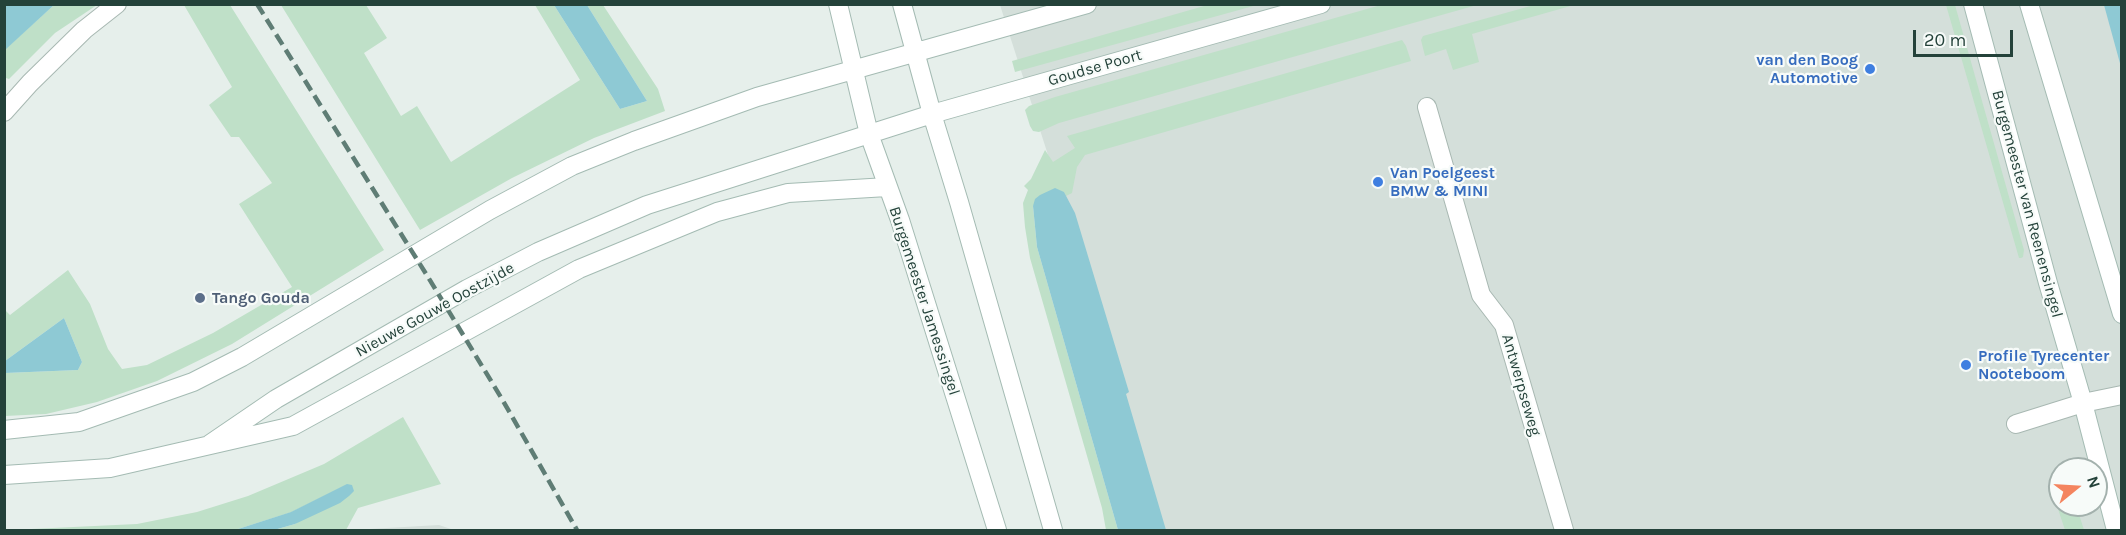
<!DOCTYPE html>
<html>
<head>
<meta charset="utf-8">
<style>
	body { margin:0 }
	#map { position:relative; width:2126px; height:535px; overflow:hidden; background:#e6efeb; font-family:Karla,sans-serif }
	canvas { display:block }
	.frame { position:absolute; inset:0; border:6px solid #24423a; pointer-events:none }
	.north { position:absolute; left:2048px; top:457px; width:60px; height:60px; box-sizing:border-box; background:#f7fbf9; border:2px solid #a3b1ad; border-radius:50%; rotate:72deg; font-size:16px; font-weight:700; line-height:24px; text-align:center; color:#24423a }
	.north::after { content:''; display:block; margin:auto; width:21px; height:27px; background:#f4845f; clip-path:polygon(50% 0,100% 100%,50% 72%,0 100%) }
	.scale { position:absolute; left:1913px; top:30px; width:100px; height:27px; box-sizing:border-box; border:3px solid #24423a; border-top:0; padding-left:8px; font-size:18px; line-height:21px; white-space:nowrap; color:#24423a; -webkit-text-stroke:4px #f7fbf9; paint-order:stroke }
</style>
</head>
<body>
<div id="map">
<canvas width="2126" height="535"></canvas>
<div class="frame"></div>
<div class="north">N</div>
<div class="scale">20 m</div>
</div>
<script>
const c = document.querySelector('canvas').getContext('2d');
c.lineJoin = 'round';
function fill(path, color) { c.fillStyle = color; c.fill(path, 'evenodd'); }
const poly = rows => new Path2D(rows.map(r => 'M' + r).join(''));
function strokePath(path, color, width, dash) { c.strokeStyle = color; c.lineWidth = width; c.lineCap = dash ? 'butt' : 'round'; c.setLineDash(dash || []); c.stroke(path); }
function label(font, color, halo, rows, align = 'center') {
  c.font = font + ' Karla,sans-serif'; c.lineWidth = 4.5; c.setLineDash([]); c.textBaseline = 'middle'; c.strokeStyle = halo; c.fillStyle = color; for (const [text, x, y, turn = 0] of rows) {
    c.save(); c.translate(x, y); c.rotate((+turn || 0) * Math.PI / 180); c.textAlign = isNaN(turn) ? turn : align; if (halo) c.strokeText(text, 0, 0); c.fillText(text, 0, 0); c.restore();
  }
}
const built = poly([
	[1000,5,2121,5,2121,530,1147,530,1056,180],
	[2060,469,2096,469,2096,505,2060,505],
	[439,525,454,530,352,530]
]);
const green = poly([
	[1211,4,1257,5,1015,72,1012,61],
	[54,5,97,5,55,33,9,79,6,78,5,81,4,50],
	[184,5,230,5,384,250,232,344,157,381,97,402,46,414,5,416,5,373,78,370,82,362,64,318,5,361,4,309,10,315,68,270,90,304,108,349,122,369,147,365,213,333,292,287,239,204,272,183,239,137,231,137,209,105,232,87],
	[281,5,366,5,387,38,364,53,401,116,417,106,451,162,580,80,535,5,554,5,620,109,647,101,587,5,603,5,658,89,665,111,594,138,512,178,420,230],
	[1381,5,1477,5,1059,123,1039,132,1033,131,1030,126,1025,110,1029,106,1055,97],
	[1534,5,1574,5,1472,34,1479,62,1453,70,1446,49,1425,56,1421,40,1423,36],
	[1946,5,1955,5,2024,250,2023,257,2021,258,2019,258],
	[1402,40,1406,46,1411,61,1085,155,1077,167,1072,193,1066,196,1064,192,1033,206,1037,247,1118,530,1106,530,1102,508,1030,258,1025,227,1023,203,1028,190,1024,186,1031,179,1045,150,1053,162,1075,148,1067,136],
	[403,417,441,484,358,508,346,530,274,530,295,524,347,485,292,512,235,530,10,530,137,524,197,512,248,496,324,464],
	[2070,505,2076,505,2084,530,2065,530,2058,509]
]);
const water = poly([
	[5,4,54,4,54,5,5,50],
	[554,5,587,5,647,101,620,109],
	[2104,5,2121,5,2121,67],
	[1055,188,1064,192,1075,213,1129,392,1126,394,1166,530,1118,530,1037,247,1033,206,1035,199,1040,195],
	[64,318,82,362,78,370,5,373,5,361],
	[347,484,352,485,354,491,349,496,340,503,295,524,274,530,235,530,291,512]
]);
const minor = poly([
	[1427,107,1481,295,1504,325,1564,530],
	[4,112,30,83,84,30,117,4],
	[2016,424,2083,403,2122,395]
]);
const secondary = poly([
	[838,4,869,134,900,220,997,530],
	[902,4,932,114,959,202,1053,530],
	[1973,4,2048,283,2083,403,2116,530],
	[2029,4,2122,314],
	[4,430,79,422,193,382,242,357,490,210,572,166,634,141,757,97,1087,4],
	[210,444,276,399,467,289,538,252,647,205,932,114,1321,4],
	[4,475,110,468,293,426,579,269,717,212,788,193,887,187]
]);
const rail = poly([
	[257,4,428,277,502,399,577,530]
]);
const markers = [
	[1870,69,6,"#3f7fe0"],
	[1378,182,6,"#3f7fe0"],
	[200,298,6,"#5c6f8a"],
	[1966,365,6,"#3f7fe0"]
];
const shopNames = [
	["van den Boog",1858,60,"right"],
	["Automotive",1858,78,"right"],
	["Van Poelgeest",1390,173],
	["BMW & MINI",1390,191],
	["Profile Tyrecenter",1978,356],
	["Nooteboom",1978,374]
];
const streetNames = [
	["Goudse Poort",1095,68,-16],
	["Burgemeester van Reenensingel",2027,204,75],
	["Burgemeester Jamessingel",924,301,72],
	["Nieuwe Gouwe Oostzijde",435,310,-29],
	["Antwerpseweg",1521,385,74]
];
const serviceNames = [
	["Tango Gouda",212,298]
];
fill(built, '#d4dfda');
fill(green, '#bfe0c8');
fill(water, '#8ec9d4');
strokePath(minor, '#a8b8b2', 20);
strokePath(secondary, '#a4bbb3', 20);
strokePath(minor, '#fff', 18);
strokePath(secondary, '#fff', 18);
strokePath(rail, '#5f7d75', 4.5, [12, 6]);
for (const [x, y, r, color] of markers) { const dot = new Path2D(); dot.arc(x, y, r, 0, 2 * Math.PI); c.fillStyle = color; c.fill(dot); strokePath(dot, '#f7fbf9', 2); }
label('bold 16px', '#366cbe', '#f7fbf9', shopNames, 'left');
label('16px', '#24423a', '#f7fbf9', streetNames);
label('bold 16px', '#4e5e75', '#f7fbf9', serviceNames, 'left');
</script>
</body>
</html>
